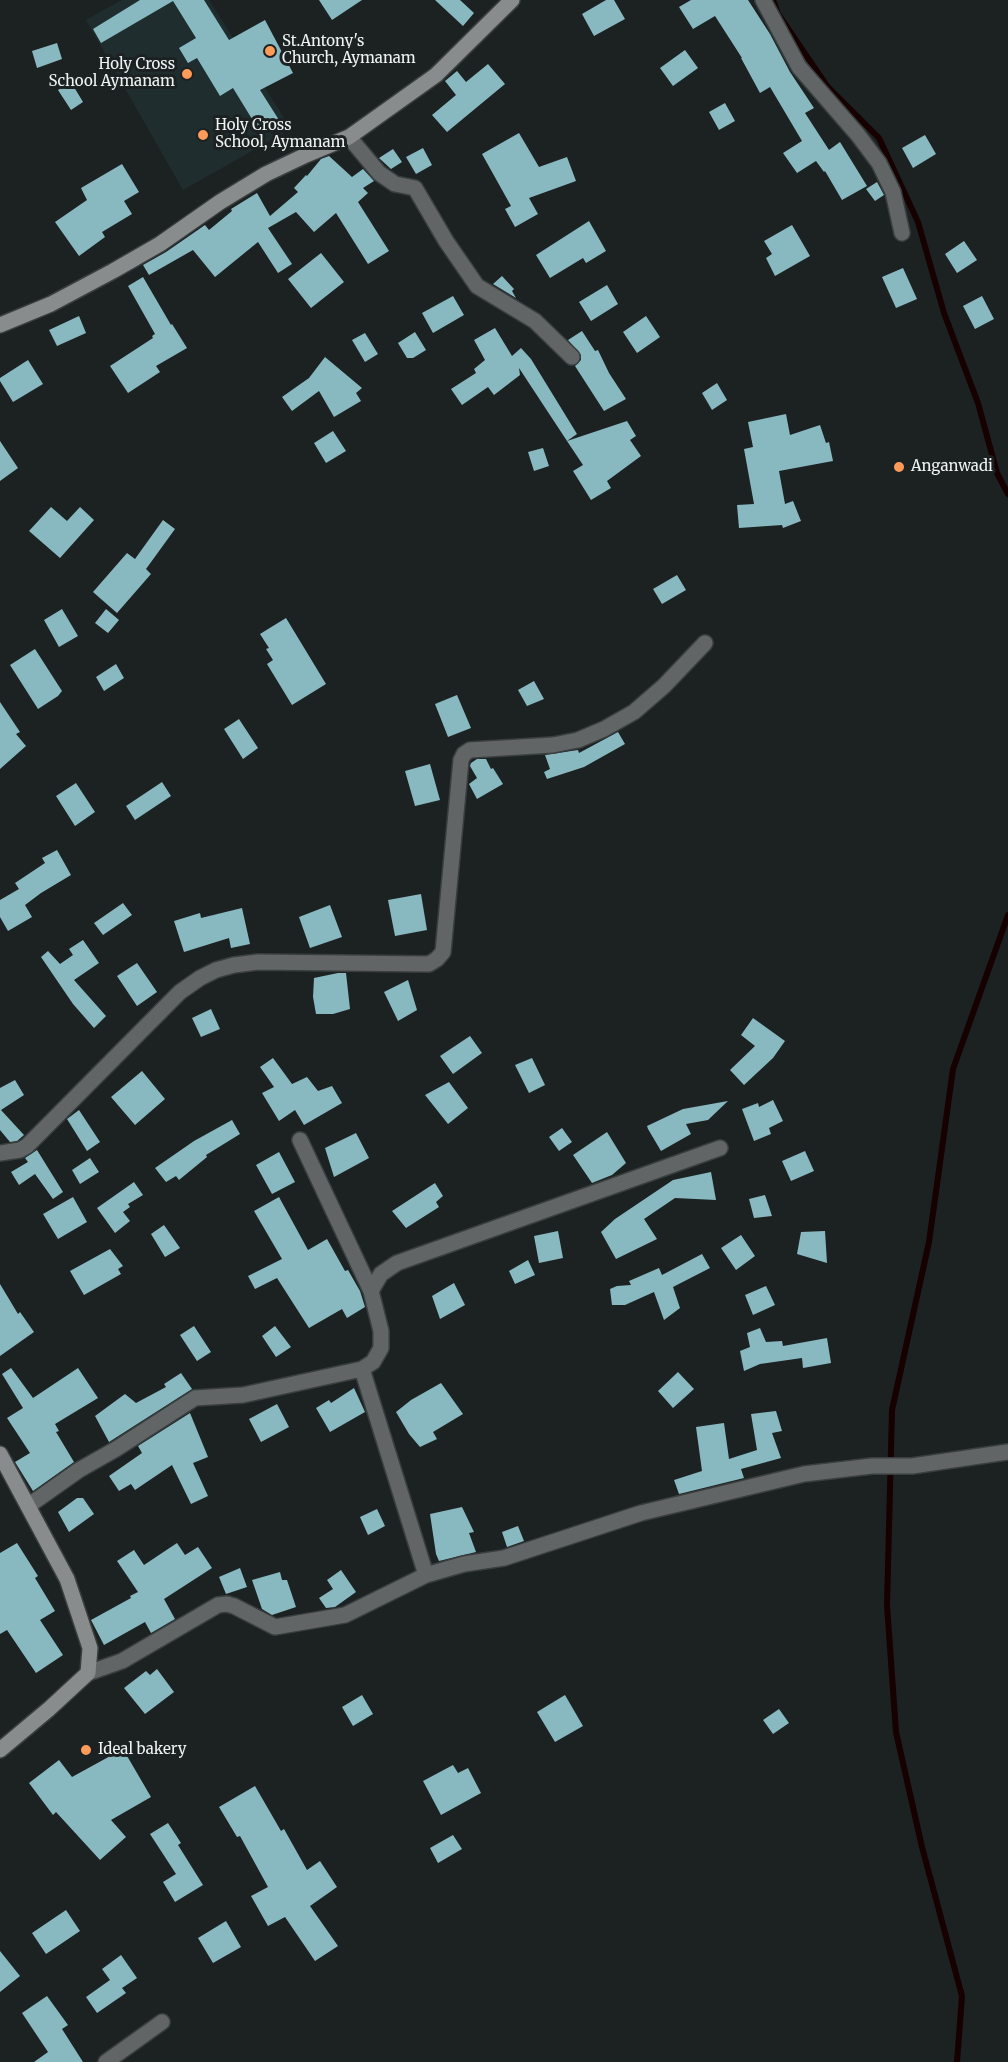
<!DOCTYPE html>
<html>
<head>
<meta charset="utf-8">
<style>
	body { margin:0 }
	canvas { display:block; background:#1c2122 }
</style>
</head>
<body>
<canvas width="1008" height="2062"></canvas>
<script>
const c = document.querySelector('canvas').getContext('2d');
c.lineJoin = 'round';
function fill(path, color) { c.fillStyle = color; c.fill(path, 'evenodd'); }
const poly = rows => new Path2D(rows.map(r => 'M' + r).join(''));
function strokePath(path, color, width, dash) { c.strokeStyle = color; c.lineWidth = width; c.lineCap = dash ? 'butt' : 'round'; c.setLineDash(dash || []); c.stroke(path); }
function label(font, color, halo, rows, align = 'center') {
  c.font = font + ' Merriweather,serif'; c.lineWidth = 6; c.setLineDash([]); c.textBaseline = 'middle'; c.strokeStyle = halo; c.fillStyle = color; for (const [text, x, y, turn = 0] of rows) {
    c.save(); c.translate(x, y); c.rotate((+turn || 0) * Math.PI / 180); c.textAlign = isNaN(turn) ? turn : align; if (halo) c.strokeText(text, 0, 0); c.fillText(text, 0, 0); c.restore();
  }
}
const built = poly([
	[122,0,209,0,291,129,183,190,86,20]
]);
const stream = poly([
	[773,0,778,14,827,86,879,138,918,222,944,313,978,403,997,473,1008,494],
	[957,2062,962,1996,922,1847,896,1732,887,1605,892,1410,929,1242,953,1069,1008,915]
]);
const building = poly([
	[140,0,204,0,229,40,265,20,293,73,260,90,279,120,260,132,233,88,220,96,197,58,188,63,179,48,196,38,173,1,101,43,93,29],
	[319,0,362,0,332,20],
	[435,0,460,0,474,13,463,26],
	[606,0,614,0,625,19,594,36,582,14],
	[691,0,748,0,770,34,790,72,814,108,805,113,829,150,840,142,867,186,842,200,825,171,824,172,816,161,797,173,783,153,802,141,770,87,760,93,741,58,742,58,715,16,693,29,679,7],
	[57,43,62,59,37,68,32,51],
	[685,50,698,68,673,86,660,68],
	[488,64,505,84,447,132,432,115,456,95,445,81,457,71,466,82],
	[71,82,83,102,71,110,58,90],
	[725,103,735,121,719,130,709,112],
	[519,133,539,167,567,157,576,181,529,198,538,214,515,227,505,209,511,206,482,154],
	[925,135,936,154,913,168,902,148],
	[423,148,432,165,416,174,406,157],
	[393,149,402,162,391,169,379,158],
	[329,156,352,177,363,169,374,181,363,188,368,193,358,202,389,251,368,264,336,213,314,232,296,212,268,228,292,264,278,273,258,242,215,277,193,250,149,275,143,265,166,252,205,225,209,230,232,211,231,209,257,193,270,216,298,192,294,188,306,175,307,176,321,159],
	[122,164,139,192,124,201,132,214,102,232,105,237,79,256,55,222,87,200,81,188],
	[877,182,884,195,875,201,866,189],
	[589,221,606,251,586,263,583,258,550,278,536,255],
	[792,225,810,256,775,276,766,258,772,254,764,241],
	[964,241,977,260,957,273,945,254],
	[321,253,344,282,311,308,288,279],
	[903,268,917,299,896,308,882,277],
	[502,276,514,289,512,291,516,298,493,284],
	[143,277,171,325,172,324,187,348,156,366,160,372,128,393,110,366,153,338,152,336,155,334,128,286],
	[607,285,618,304,591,321,579,302],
	[453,296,464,315,433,333,422,313],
	[982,296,994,319,975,329,963,306],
	[79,316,86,333,57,346,49,330],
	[646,316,660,337,637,353,623,332],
	[495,328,512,356,521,348,531,359,577,434,567,441,519,368,520,375,494,395,488,387,462,405,451,389,476,373,474,369,485,360,474,340],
	[582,331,595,351,598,350,609,373,626,399,604,411,575,366,581,360,581,355,568,340],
	[415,332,426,350,413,358,407,358,398,343],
	[365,333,378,354,365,362,352,340],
	[325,357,362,388,356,393,361,401,334,417,319,391,292,411,282,397,309,378],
	[28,360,43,384,13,402,0,381,0,378],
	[717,383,727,400,712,410,702,393],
	[786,414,790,435,820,425,826,443,829,442,833,461,779,471,785,504,793,501,801,521,783,528,782,525,739,528,737,505,754,504,744,449,753,447,748,422],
	[627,421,636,436,630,440,641,456,607,481,611,488,591,500,573,471,583,465,567,441],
	[333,431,346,451,326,463,314,443],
	[0,441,18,468,0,481],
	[543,448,549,466,534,471,528,452],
	[51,507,67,521,80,507,94,520,60,558,29,531],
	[163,520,175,529,146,569,151,574,117,613,93,592,127,553,135,559],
	[677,575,686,590,662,604,653,589],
	[62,609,78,636,59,647,44,620],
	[106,609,119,620,108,633,95,623],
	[286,618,326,684,292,705,267,664,273,660,266,649,269,648,260,634],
	[35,649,62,691,58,696,38,709,10,665],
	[116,664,124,678,104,691,96,677],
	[534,681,544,699,527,706,518,690],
	[457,695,471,728,448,737,435,704],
	[0,702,20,732,16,734,26,746,0,769],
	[239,719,258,748,243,759,224,729],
	[618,732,625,744,584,767,547,779,544,772,550,769,545,755,578,750,579,753],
	[477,759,486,759,491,769,493,768,503,784,477,799,469,784,477,778,470,766,471,763],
	[430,764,440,800,415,806,405,771],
	[162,782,171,796,135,820,126,806],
	[76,783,95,812,75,826,56,796],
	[57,850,71,875,41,893,25,905,32,917,8,931,0,917,0,900,19,889,15,883,45,863,42,858],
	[421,894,427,930,395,936,388,900],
	[123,903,132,915,103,935,94,923],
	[330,905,342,937,310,948,299,917],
	[242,908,250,944,231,948,229,938,184,952,174,921,200,913,201,918],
	[83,940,99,963,74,980,106,1016,94,1028,73,1004,41,957,48,951,60,964,73,955,69,949],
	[137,963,157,992,137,1006,117,976],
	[338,973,346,973,350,1009,333,1014,316,1014,313,997,314,978],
	[408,980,417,1010,398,1021,384,992],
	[211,1009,220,1029,201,1037,192,1018],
	[753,1018,785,1041,773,1058,744,1085,730,1070,755,1046,741,1035],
	[470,1036,482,1053,453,1074,440,1056],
	[273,1058,292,1084,307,1077,318,1091,332,1086,342,1103,304,1125,295,1110,279,1121,262,1093,274,1087,260,1067],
	[532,1058,545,1085,529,1093,515,1065],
	[142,1071,165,1099,135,1125,111,1097],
	[15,1080,24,1095,1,1110,24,1135,17,1141,10,1142,0,1130,0,1088],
	[449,1082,468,1108,448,1124,425,1095],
	[773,1100,783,1121,769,1128,771,1134,754,1141,742,1109,758,1103,759,1107],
	[728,1101,708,1120,686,1124,691,1134,661,1151,648,1129,647,1126,683,1109],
	[79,1110,100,1142,87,1151,67,1119],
	[232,1120,240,1134,206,1155,207,1157,179,1180,176,1176,166,1182,155,1168,194,1141],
	[562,1128,572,1142,559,1151,549,1137],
	[607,1132,626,1163,612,1175,592,1183,573,1155],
	[356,1133,369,1158,334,1177,325,1148],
	[37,1150,63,1192,53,1199,35,1174,19,1185,11,1172,28,1162,25,1158],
	[805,1151,814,1171,791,1181,782,1161],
	[279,1152,295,1182,272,1194,256,1165],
	[90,1158,99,1172,80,1184,72,1170],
	[711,1172,716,1200,675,1198,644,1219,657,1239,616,1259,601,1232,615,1219,673,1180],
	[134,1182,143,1195,128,1204,130,1207,123,1212,130,1221,115,1233,97,1208],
	[435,1183,443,1196,436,1202,439,1207,406,1228,392,1211],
	[765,1195,772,1216,754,1218,749,1199],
	[73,1197,87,1222,58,1239,43,1214],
	[279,1197,308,1250,327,1239,345,1271,348,1270,360,1291,365,1307,347,1318,342,1309,309,1328,277,1278,255,1289,248,1276,282,1259,254,1211],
	[164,1225,180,1248,165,1257,151,1234],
	[558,1231,563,1258,539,1263,534,1236],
	[825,1231,827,1263,797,1254,801,1232],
	[741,1235,755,1256,736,1270,721,1248],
	[110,1249,123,1266,118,1269,121,1274,84,1295,70,1271],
	[702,1254,710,1268,673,1287,680,1308,664,1320,654,1292,625,1305,612,1305,610,1289,617,1286,631,1285,629,1281,659,1268,662,1275],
	[528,1260,535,1275,515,1284,509,1271],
	[454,1283,465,1305,440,1319,432,1296],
	[0,1284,18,1314,20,1312,34,1332,0,1356],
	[766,1286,775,1305,753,1315,745,1295],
	[194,1326,211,1352,197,1361,180,1335],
	[275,1326,291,1347,276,1357,262,1336],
	[760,1328,766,1342,782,1341,783,1346,827,1338,831,1363,803,1368,802,1358,760,1364,744,1371,740,1351,750,1347,747,1333],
	[11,1368,33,1398,78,1368,98,1398,55,1424,59,1431,56,1432,74,1462,33,1491,15,1462,30,1453,7,1418,23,1408,2,1374],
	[678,1372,694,1389,673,1408,658,1391],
	[181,1373,192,1389,109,1442,95,1416,125,1394,136,1403,166,1387,164,1384],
	[441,1383,463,1414,433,1432,437,1439,420,1447,409,1434,396,1412,411,1400],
	[354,1388,365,1412,330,1432,316,1408,329,1400,331,1403],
	[277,1404,289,1427,261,1442,249,1419],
	[776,1411,782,1431,772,1433,781,1458,741,1469,744,1478,679,1494,674,1480,702,1471,696,1427,724,1423,729,1459,757,1450,751,1414],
	[190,1413,208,1457,193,1463,208,1496,191,1504,172,1465,135,1490,131,1484,119,1491,109,1476,142,1453,138,1446],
	[77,1498,83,1498,94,1514,69,1532,58,1512],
	[462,1507,474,1532,469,1533,476,1552,439,1561,436,1554,430,1514],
	[377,1509,385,1526,368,1535,360,1517],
	[518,1526,524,1541,507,1547,502,1532],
	[17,1543,38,1576,35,1578,55,1611,40,1620,63,1655,36,1673,7,1630,0,1634,0,1553],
	[177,1543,185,1555,198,1547,212,1568,164,1599,175,1619,151,1633,145,1622,104,1645,91,1620,131,1598,130,1596,138,1592,117,1561,134,1550,144,1565],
	[240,1568,247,1587,226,1594,219,1577],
	[341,1570,356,1592,335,1607,326,1608,319,1598,333,1589,327,1580],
	[280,1572,282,1580,287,1580,296,1607,272,1615,262,1609,252,1580],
	[157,1669,174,1692,145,1714,124,1688,146,1671,150,1675],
	[362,1695,373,1714,353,1726,342,1707],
	[565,1695,583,1726,555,1742,537,1712],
	[779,1709,789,1723,773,1734,763,1720],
	[123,1749,151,1797,111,1820,126,1837,100,1860,56,1812,53,1815,29,1783,59,1760,72,1777],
	[453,1765,458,1773,468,1768,481,1793,441,1815,423,1781],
	[255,1786,281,1831,284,1829,307,1870,320,1861,337,1887,310,1906,338,1946,315,1961,285,1917,268,1926,251,1896,268,1887,240,1836,237,1837,219,1807],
	[168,1823,181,1843,178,1845,203,1885,175,1902,163,1882,176,1874,150,1834],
	[453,1835,462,1849,438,1863,430,1848],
	[66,1910,80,1931,46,1954,32,1933],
	[226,1921,241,1947,213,1963,198,1938],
	[0,1951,20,1976,0,1992],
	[121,1955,137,1978,122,1988,126,1993,97,2013,86,1997,110,1980,102,1969],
	[47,1996,68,2025,62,2029,83,2062,34,2062,48,2052,22,2013]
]);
const street = poly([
	[763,0,799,67,858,135,879,163,893,192,902,233],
	[349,137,379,173,395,184,415,188,446,241,477,286,535,321,572,357],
	[300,1140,371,1291],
	[0,1153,20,1150,27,1146,180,992,200,978,216,970,234,965,258,962,429,964,437,959,443,952,461,760,464,754,470,750,553,745,578,740,604,729,634,712,664,686,705,643],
	[362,1369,426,1575],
	[28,1506,79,1470,116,1449,195,1398,243,1395,362,1369,373,1362,381,1348,381,1331,371,1291,381,1274,397,1263,720,1148],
	[88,1673,122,1661,218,1605,227,1604,234,1606,275,1627,345,1615,426,1575,464,1564,504,1558,641,1513,804,1474,872,1466,912,1466,1008,1452],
	[106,2062,162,2022]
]);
const secondary = poly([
	[0,325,51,304,113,271,160,244,220,202,266,174,306,155,349,137,436,75,512,0],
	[0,1454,67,1579,90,1648,88,1673,49,1709,0,1750]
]);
const markers = [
	[270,51,6,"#fe9b59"],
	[187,74,6,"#fe9b59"],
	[203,135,6,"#fe9b59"],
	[899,467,6,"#fe9b59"],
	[86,1750,6,"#fe9b59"]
];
const poiNames = [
	["St.Antony's",282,42],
	["Church, Aymanam",282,59],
	["Holy Cross",175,65,"right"],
	["School Aymanam",175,82,"right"],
	["Holy Cross",215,126],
	["School, Aymanam",215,143],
	["Anganwadi",911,467],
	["Ideal bakery",98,1750]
];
fill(built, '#202d2f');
strokePath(stream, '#160100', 6);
fill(building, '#88b9c1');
strokePath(street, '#393e3f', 18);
strokePath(secondary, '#393e3f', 18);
strokePath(street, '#626565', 15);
strokePath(secondary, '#888c8d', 15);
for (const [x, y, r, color] of markers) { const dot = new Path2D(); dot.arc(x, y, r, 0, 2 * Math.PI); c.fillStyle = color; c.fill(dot); strokePath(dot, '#1c2122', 2); }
label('15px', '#eef2f2', '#1c2122', poiNames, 'left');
</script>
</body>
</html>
